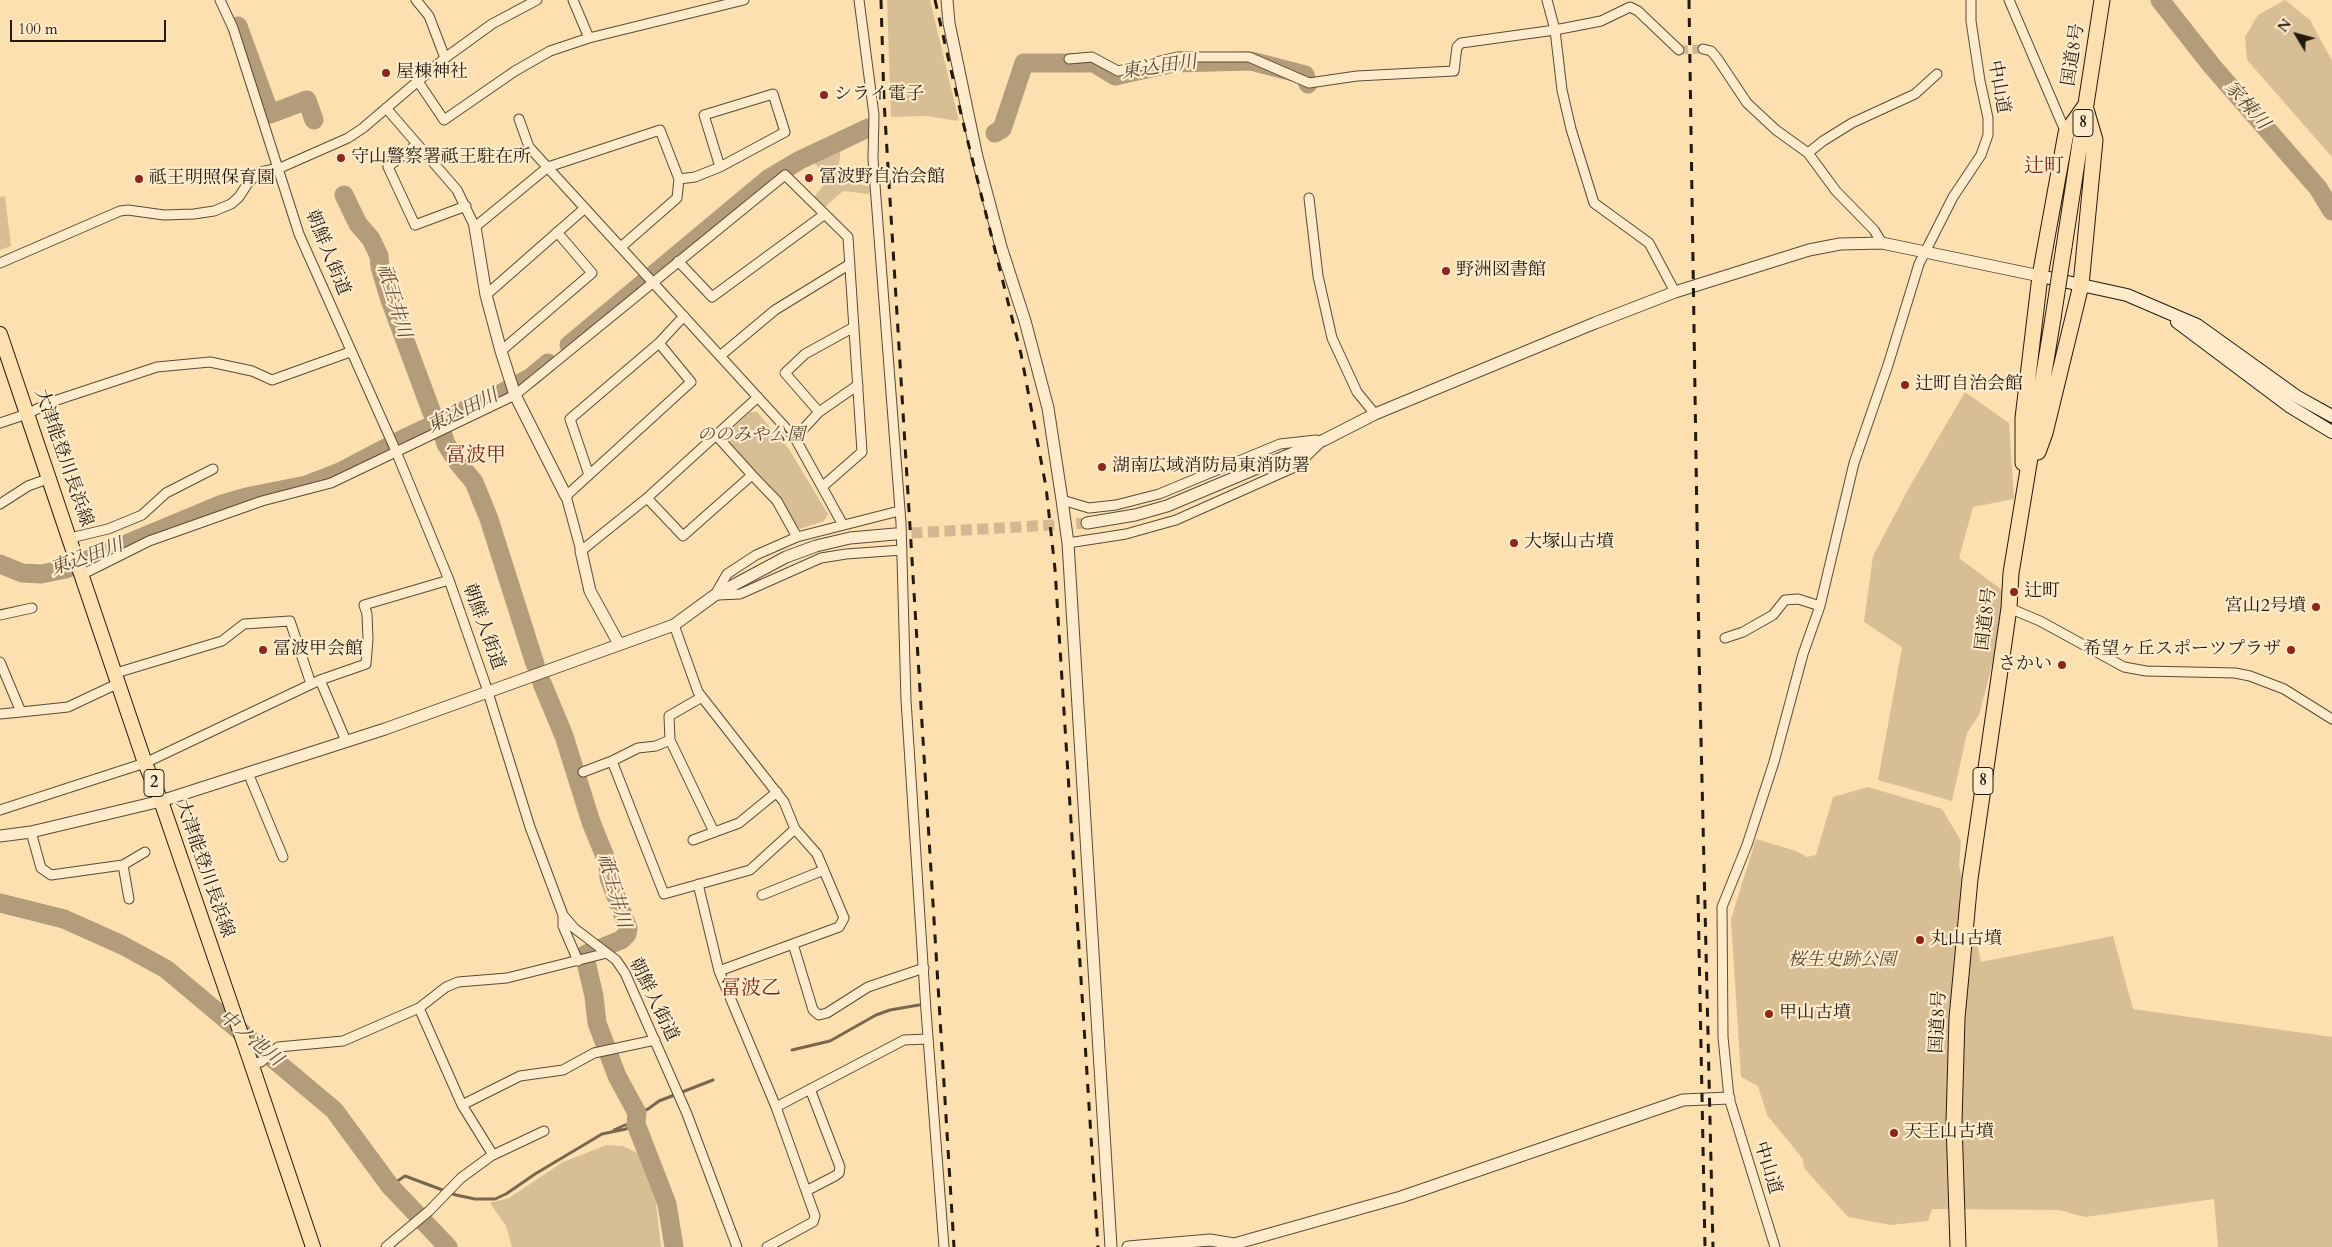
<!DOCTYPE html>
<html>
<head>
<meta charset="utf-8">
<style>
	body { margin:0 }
	#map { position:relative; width:2332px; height:1247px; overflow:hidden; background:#fde0b0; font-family:Cardo,serif }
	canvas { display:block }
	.north { position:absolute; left:2272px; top:10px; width:50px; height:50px; -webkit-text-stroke:4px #feebcc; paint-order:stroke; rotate:307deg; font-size:14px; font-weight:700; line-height:20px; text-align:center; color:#22190f }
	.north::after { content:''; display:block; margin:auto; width:18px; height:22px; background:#22190f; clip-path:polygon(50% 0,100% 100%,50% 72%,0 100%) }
	.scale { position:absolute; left:10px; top:20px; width:156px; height:22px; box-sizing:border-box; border:2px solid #22190f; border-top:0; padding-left:6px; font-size:15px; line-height:18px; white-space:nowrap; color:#22190f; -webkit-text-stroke:4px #feebcc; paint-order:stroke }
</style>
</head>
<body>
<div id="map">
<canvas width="2332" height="1247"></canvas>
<div class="north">N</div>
<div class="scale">100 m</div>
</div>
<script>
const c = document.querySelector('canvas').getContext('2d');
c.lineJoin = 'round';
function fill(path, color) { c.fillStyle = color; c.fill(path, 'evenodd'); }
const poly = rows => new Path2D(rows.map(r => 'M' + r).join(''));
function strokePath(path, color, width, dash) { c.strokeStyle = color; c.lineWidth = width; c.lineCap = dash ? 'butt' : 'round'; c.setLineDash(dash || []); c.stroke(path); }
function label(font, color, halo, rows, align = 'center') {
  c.font = font + ' Cardo,"Noto Serif JP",serif'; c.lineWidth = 4.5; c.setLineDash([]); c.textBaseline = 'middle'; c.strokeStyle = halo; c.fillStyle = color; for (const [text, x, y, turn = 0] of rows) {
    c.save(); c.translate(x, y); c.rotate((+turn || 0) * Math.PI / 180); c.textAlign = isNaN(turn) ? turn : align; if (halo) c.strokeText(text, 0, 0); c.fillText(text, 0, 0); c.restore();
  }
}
const green = poly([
	[887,0,930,0,959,121,926,116,891,117],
	[2285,0,2310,20,2332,61,2332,157,2247,60,2245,37,2258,15],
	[841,148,837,179,871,187,869,194,843,191,825,207,814,197,829,178,813,162],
	[5,196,11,246,0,250,0,197],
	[1965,392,2009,423,2014,499,1973,507,1959,558,2010,596,1979,715,1967,733,1952,801,1878,780,1902,647,1864,622,1873,556,1910,486],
	[750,412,757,412,789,449,828,514,824,521,800,529,793,525,726,441,726,435],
	[1868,787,1942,809,1961,841,1959,865,1981,962,2113,936,2133,1009,2332,1037,2332,1247,2218,1247,2214,1199,2085,1217,2059,1210,1932,1209,1928,1221,1891,1225,1848,1217,1804,1168,1803,1159,1767,1115,1758,1086,1741,1077,1731,919,1756,839,1796,851,1807,857,1816,855,1833,797],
	[607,1145,623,1146,637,1153,656,1203,661,1247,512,1247,506,1226,490,1203,509,1198,563,1162]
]);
const stream = poly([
	[792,1050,830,1041,876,1015,890,1010,919,1005],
	[637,1113,648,1109,659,1101,713,1080],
	[614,1130,625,1125,632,1125],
	[390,1186,405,1176,456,1195,475,1199,495,1199,506,1194,535,1174,602,1134,626,1129,636,1124]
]);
const river = poly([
	[2160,0,2212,66,2318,188,2332,211],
	[238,26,270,114,307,100,314,120],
	[995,133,1002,129,1024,63,1094,63,1115,76,1174,63,1251,61,1305,75,1308,84],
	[344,195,358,224,371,239,379,256,380,267,390,300,432,413],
	[569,345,768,179,800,160,868,128],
	[442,432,446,444,459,464,474,482,489,519,535,664],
	[0,564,22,573,41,574,66,569,222,504,246,497,306,485,342,471,405,438,496,396,530,378,548,363],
	[542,683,564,736,591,822,608,864,609,878,628,928,627,934,621,940,586,954,586,962,594,996,597,1023,617,1076,637,1113,636,1124,667,1204,674,1247],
	[0,903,64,919,122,945,166,969,334,1110,390,1186,448,1247]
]);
const minorTunnel = poly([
	[1679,50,1703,49]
]);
const tertiaryTunnel = poly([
	[895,534,1087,523]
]);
const minor = poly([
	[220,0,233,28,299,234,395,449,449,580,485,683,530,827,563,915,574,928,616,960,625,973,687,1114,737,1247],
	[416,0,429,16,445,58],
	[573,0,589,38],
	[859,0,874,115,873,159,901,523,906,700,926,1011,944,1247],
	[1547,0,1555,30,1562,90,1571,129,1594,203,1649,243,1675,292],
	[2009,0,2066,133],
	[1703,49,1711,51,1717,58,1747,103,1776,130,1808,153,1836,191,1874,230,1882,243],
	[1069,59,1092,57,1118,71,1177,57,1249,57,1309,83,1357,76,1454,71,1457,47,1461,43,1555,30,1601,21,1630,7,1638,11,1679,50],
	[417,80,444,120,515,71,550,51,589,38,744,0],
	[386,108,457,190,475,227,548,167,660,130,679,179,695,177,720,167,785,132,773,94,704,115,720,167],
	[519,119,529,147,795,438,843,525],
	[417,144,388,167,415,225,466,206],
	[1808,153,1823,141,1852,123,1915,94,1937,74],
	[1309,198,1318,276,1332,338,1357,392,1375,414],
	[621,247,677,198,679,179],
	[678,261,712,297,825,214],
	[0,263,120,211,128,210,164,215,194,214,214,211,231,204,239,197,248,183,260,172,280,168,348,138,363,128,445,58,492,24,537,0],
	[486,295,585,208],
	[659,343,691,382,566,496,581,551,647,498,758,397],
	[501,351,592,273,557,232],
	[720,356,775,310,850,264],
	[819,412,785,373,805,354,854,327],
	[0,423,27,414,51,402,157,367,210,362,252,371,272,380,350,352],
	[795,438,819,412,858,385],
	[589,475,570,419,659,343,684,316],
	[752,475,777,501,797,537],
	[647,498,683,536,752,475,715,434],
	[1062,500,1089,508,1116,505,1159,494,1280,444,1316,440],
	[0,504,28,486,50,478],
	[70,538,108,529,142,515,166,493,213,469],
	[1068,543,1126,534,1176,520,1295,467,1319,444],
	[83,574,149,541,262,501,331,483,515,395,785,175,848,237,862,452,822,487],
	[715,595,727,574,756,555,797,537,899,511],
	[718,595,740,594,821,558,846,554,902,550],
	[2009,608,2040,621,2124,667,2146,671,2235,673,2250,676,2284,689,2332,719],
	[0,615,32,608],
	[1725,638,1743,632,1773,615,1785,600,1798,599,1820,606],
	[0,662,21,712,68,707,119,683],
	[116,673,222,641,244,624,290,621,311,684],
	[320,680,346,741],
	[702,697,669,716,670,740,714,832],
	[0,714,21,712],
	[670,740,656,746,638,748,612,761,664,894,750,870,795,829,784,802,698,692,674,625],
	[583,772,612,761],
	[248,773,283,857],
	[0,810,145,763,320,680,366,664,368,639,367,614,364,605,449,580],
	[31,832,41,868,51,875,123,865,145,852],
	[693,840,739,823,777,792],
	[123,865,129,899],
	[698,884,719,971,776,1107,815,1216,813,1222,767,1247],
	[762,895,824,870],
	[563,915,563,926,578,961],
	[793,944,813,1010,819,1015,827,1013,868,987,924,968],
	[719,971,839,927,844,918,817,854,795,829],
	[419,1008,462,1105],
	[251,1063,261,1062,278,1047,343,1041,419,1008,446,987,458,982,507,978,607,953],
	[776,1107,904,1040,928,1039],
	[493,1155,462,1105,520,1076,563,1070,594,1053,655,1040],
	[806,1191,835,1176,839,1173,840,1167,810,1089],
	[386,1247,429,1211,461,1178,491,1156,544,1131],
	[1775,1247,1729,1098,1723,1037,1722,907,1747,845,1774,762,1803,654,1820,606,1854,463,1888,365,1919,264,1953,197,1981,155,1988,135,1988,118,1980,81,1971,21,1971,0]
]);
const tertiary = poly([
	[947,0,949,23,977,157,1001,247,1025,321,1048,408,1062,500,1068,543,1111,1247],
	[475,227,486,295,501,351,515,395,566,496],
	[1087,523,1135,515,1167,506,1324,440,1375,414,1595,323,1675,292,1809,250,1840,244,1882,243,2040,276],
	[581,551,590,591,619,644],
	[0,836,31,832,161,801,385,729,674,625,715,595,786,557,816,546,850,538,895,534],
	[1128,1247,1210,1240,1234,1244,1401,1197,1683,1100,1729,1098]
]);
const secondary = poly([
	[2040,276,2127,295,2197,325,2296,396,2332,416],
	[2177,322,2289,406,2332,432]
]);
const primary = poly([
	[0,334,145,763,161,801,251,1063,313,1247]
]);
const trunk = poly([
	[2064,247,2102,0],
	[2038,452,2045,433,2081,285,2095,140,2085,106],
	[2023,463,2023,418,2040,276,2066,133,2085,106],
	[1958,1247,1954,1122,1957,1018,1970,879,2009,608,2011,573,2053,318]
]);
const rail = poly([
	[881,0,884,101,954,1247],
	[935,0,962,118,1021,354,1046,487,1055,569,1098,1247],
	[1689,0,1699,653,1713,1247],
	[1698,895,1705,1247]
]);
const trunkBridge = poly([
	[2053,318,2064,247]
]);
const markers = [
	[386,73,5,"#8f2418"],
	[824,95,5,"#8f2418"],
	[341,158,5,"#8f2418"],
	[809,178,5,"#8f2418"],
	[139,179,5,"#8f2418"],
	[1446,271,5,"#8f2418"],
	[1905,385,5,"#8f2418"],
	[1102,467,5,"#8f2418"],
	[1514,543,5,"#8f2418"],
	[2014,592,5,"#8f2418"],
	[2316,607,5,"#8f2418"],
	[263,650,5,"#8f2418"],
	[2291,650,5,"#8f2418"],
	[2062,665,5,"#8f2418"],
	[1920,940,5,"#8f2418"],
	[1769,1014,5,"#8f2418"],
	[1894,1133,5,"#8f2418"]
];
const shields = [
	[2083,123,20],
	[1983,781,20],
	[154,783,20]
];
const shieldNames = [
	["8",2083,123],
	["8",1983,781],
	["2",154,783]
];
const streetNames = [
	["国道8号",2074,55,-81],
	["中山道",1998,87,80],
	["朝鮮人街道",327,253,68],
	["大津能登川長浜線",63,458,71],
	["国道8号",1987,619,-83],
	["朝鮮人街道",483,627,70],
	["大津能登川長浜線",204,869,71],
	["朝鮮人街道",653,1000,64],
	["国道8号",1939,1022,-87],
	["中山道",1767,1168,73]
];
const poiNames = [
	["屋棟神社",396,73],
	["シライ電子",834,95],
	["守山警察署祗王駐在所",351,158],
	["冨波野自治会館",819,178],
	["祗王明照保育園",149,179],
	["野洲図書館",1456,271],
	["辻町自治会館",1915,385],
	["湖南広域消防局東消防署",1112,467],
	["大塚山古墳",1524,543],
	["辻町",2024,592],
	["宮山2号墳",2306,607,"right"],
	["冨波甲会館",273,650],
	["希望ヶ丘スポーツプラザ",2281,650,"right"],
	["さかい",2052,665,"right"],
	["丸山古墳",1930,940],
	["甲山古墳",1779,1014],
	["天王山古墳",1904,1133]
];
const parkNames = [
	["ののみや公園",751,436],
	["桜生史跡公園",1842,961]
];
const waterNames = [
	["東込田川",1159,68,-8],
	["家棟川",2246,106,49],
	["祇王井川",393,301,73],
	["東込田川",463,412,-26],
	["東込田川",87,558,-20],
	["祇王井川",613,891,74],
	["中ノ池川",250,1039,40]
];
const quarterNames = [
	["辻町",2044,167],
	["冨波甲",476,456],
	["冨波乙",751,989]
];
fill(green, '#d8be95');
strokePath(stream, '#79684f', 3);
strokePath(river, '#b39c79', 19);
strokePath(minorTunnel, '#d1b890', 9, [9, 4.5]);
strokePath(tertiaryTunnel, '#d1b890', 11, [11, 5.5]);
strokePath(minor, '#594b37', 11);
strokePath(tertiary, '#594b37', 13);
strokePath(secondary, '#22190f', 14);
strokePath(primary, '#22190f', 16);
strokePath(trunk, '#22190f', 17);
strokePath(minor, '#feebcc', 9);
strokePath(tertiary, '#feebcc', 11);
strokePath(secondary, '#feebcc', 12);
strokePath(primary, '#fde0b0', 14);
strokePath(trunk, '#fde0b0', 15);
strokePath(rail, '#22190f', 3, [9, 9]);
strokePath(trunkBridge, '#22190f', 17, []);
strokePath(trunkBridge, '#fde0b0', 15);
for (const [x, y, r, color] of markers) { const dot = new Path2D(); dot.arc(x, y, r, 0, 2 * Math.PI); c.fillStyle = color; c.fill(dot); strokePath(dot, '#feebcc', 2); }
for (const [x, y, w] of shields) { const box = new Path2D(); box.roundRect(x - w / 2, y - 13.5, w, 27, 4); c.fillStyle = '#feebcc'; c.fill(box); strokePath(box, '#22190f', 1); }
label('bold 16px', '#22190f', null, shieldNames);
label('18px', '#22190f', '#feebcc', streetNames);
label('18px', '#22190f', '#feebcc', poiNames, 'left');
label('italic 18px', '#594b37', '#feebcc', parkNames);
label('italic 19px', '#5c4d39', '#feebcc', waterNames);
label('20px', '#7a1f14', '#feebcc', quarterNames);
</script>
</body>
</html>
